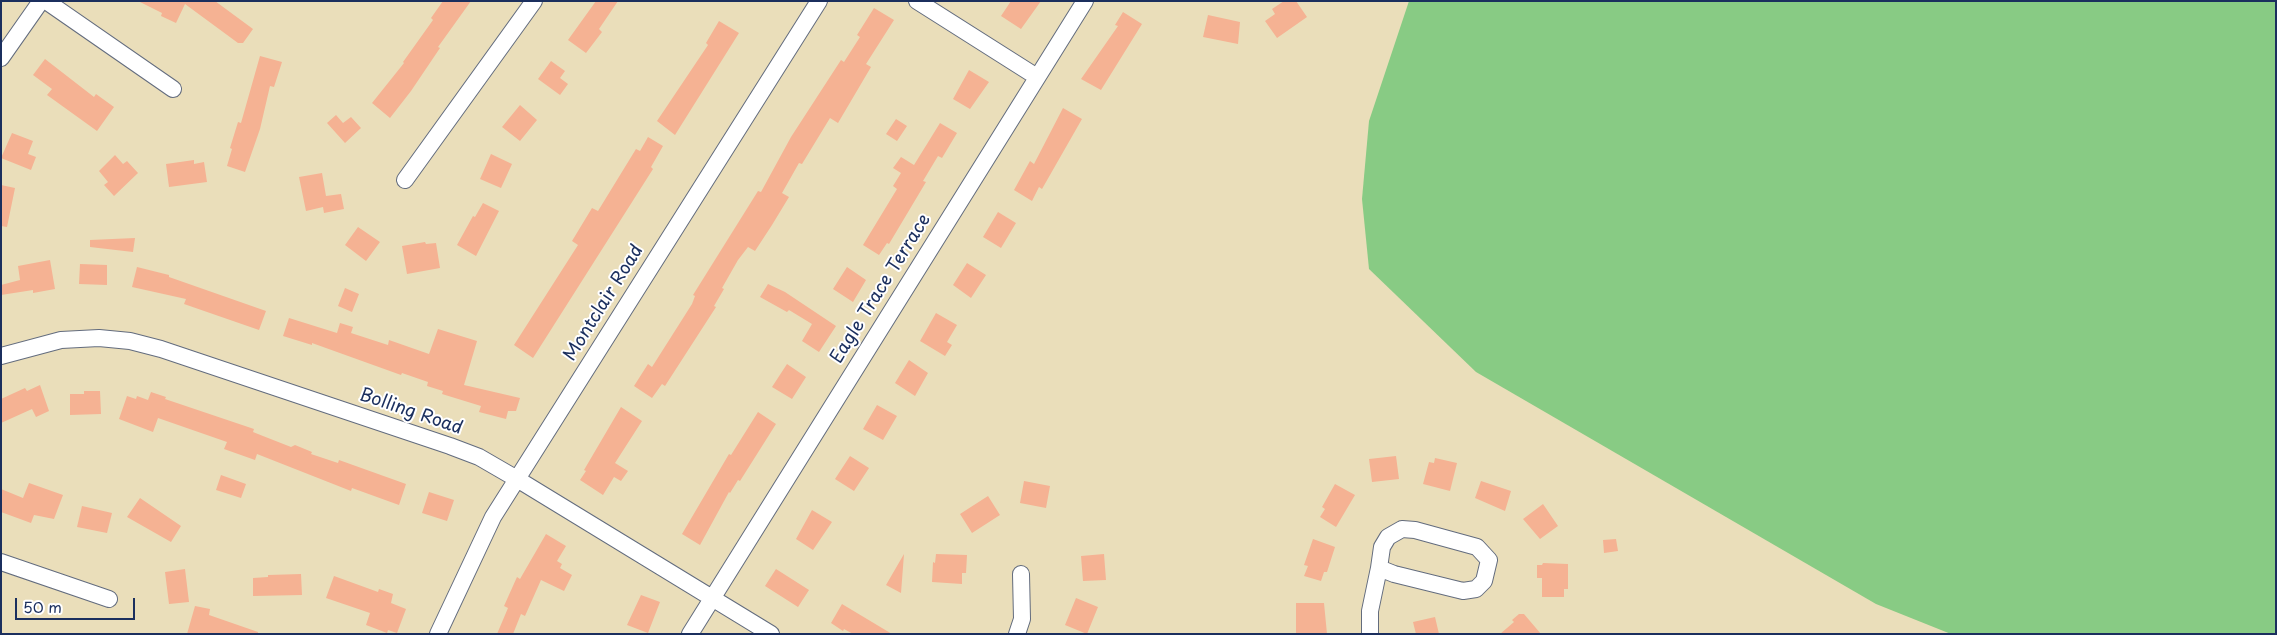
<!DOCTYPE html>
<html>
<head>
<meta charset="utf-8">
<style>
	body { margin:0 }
	#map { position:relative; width:2277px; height:635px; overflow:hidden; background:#eadeba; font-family:"Playpen Sans",sans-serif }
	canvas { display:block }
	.frame { position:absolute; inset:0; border:2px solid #1b2f5e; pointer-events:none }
	.scale { position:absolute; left:15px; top:598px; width:120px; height:22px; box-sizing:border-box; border:2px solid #1b2f5e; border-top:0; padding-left:6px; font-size:15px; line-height:18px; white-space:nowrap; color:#1b2f5e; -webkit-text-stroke:4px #fff; paint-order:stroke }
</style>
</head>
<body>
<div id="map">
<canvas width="2277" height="635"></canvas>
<div class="frame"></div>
<div class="scale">50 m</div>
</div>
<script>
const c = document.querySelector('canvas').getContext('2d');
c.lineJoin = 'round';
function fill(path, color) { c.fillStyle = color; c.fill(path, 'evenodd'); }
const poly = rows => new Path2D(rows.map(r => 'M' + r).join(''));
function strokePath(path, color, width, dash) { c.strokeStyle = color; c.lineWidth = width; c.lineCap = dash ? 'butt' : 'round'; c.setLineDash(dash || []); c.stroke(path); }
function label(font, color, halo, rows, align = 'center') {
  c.font = font + ' "Playpen Sans",sans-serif'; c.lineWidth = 4; c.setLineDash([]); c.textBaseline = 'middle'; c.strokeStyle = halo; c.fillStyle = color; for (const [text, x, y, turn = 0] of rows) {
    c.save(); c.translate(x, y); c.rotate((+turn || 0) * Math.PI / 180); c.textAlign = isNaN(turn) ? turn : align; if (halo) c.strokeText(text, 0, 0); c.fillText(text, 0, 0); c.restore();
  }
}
const green = poly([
	[1409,1,2276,1,2276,634,1951,634,1876,604,1476,372,1369,269,1362,199,1369,121]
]);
const building = poly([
	[138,1,215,1,253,29,243,43,238,43,185,4,176,23,161,16,162,13],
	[443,1,471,1,438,47,440,48,411,91,390,118,372,103,404,63,403,62,433,20,431,18],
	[596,1,618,1,599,29,602,32,586,53,568,40],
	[1011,1,1041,1,1021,29,1001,16],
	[1284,1,1296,1,1307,17,1277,38,1265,21,1275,14,1272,9],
	[874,8,894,20,866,64,871,67,838,123,830,118,802,164,799,163,782,193,789,197,772,225,755,251,748,247,738,260,722,288,724,289,714,306,716,307,665,386,662,384,652,398,634,386,648,364,652,367,692,304,695,296,693,295,758,191,761,192,791,137,841,60,844,62,860,37,857,35],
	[1123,12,1142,24,1101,90,1081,79,1118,26,1115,25],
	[1208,15,1240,22,1238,44,1203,37],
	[719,21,739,33,675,135,657,121,708,45,706,43],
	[260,56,282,62,274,87,270,86,260,129,245,172,227,166,232,149,230,148,238,122,241,123],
	[45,59,94,97,96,94,114,107,97,131,47,95,52,89,33,75],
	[551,61,565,71,560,78,568,84,560,95,538,79],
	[969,70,989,82,970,109,953,99],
	[520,105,537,120,520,141,502,127],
	[1063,108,1082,119,1042,189,1039,187,1032,201,1014,190,1030,161,1034,164],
	[336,115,343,123,351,117,361,128,345,143,327,123],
	[896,119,907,126,897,141,886,134],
	[940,123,957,133,942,158,938,156,923,181,926,182,889,244,887,243,879,255,863,245,897,189,893,186,901,173,893,168,901,157,914,165],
	[12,133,33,141,28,154,36,157,31,170,1,158],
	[648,137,663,146,651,167,653,169,533,358,514,345,578,245,572,241,592,208,598,211,636,149,640,151],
	[491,154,512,164,501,188,480,179],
	[115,155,123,164,127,161,138,173,114,196,104,185,108,182,99,171],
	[194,160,194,164,204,162,207,182,169,187,166,164],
	[322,173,326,196,341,194,344,209,324,213,323,207,306,211,299,177],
	[1,185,15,188,7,227,1,226],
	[483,203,499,211,476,256,457,245,473,216,475,217],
	[998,212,1016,223,1001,248,983,237],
	[358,227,380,242,366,261,345,245],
	[135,238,133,252,90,247,90,240],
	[425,242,426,244,436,243,440,268,407,274,402,246],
	[50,260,55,289,33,293,33,290,1,295,1,285,20,280,18,266],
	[967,263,986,275,971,298,953,285],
	[80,264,107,265,107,285,79,284],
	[137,267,169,275,169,277,266,311,259,330,184,304,186,299,132,287],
	[847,267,866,280,853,302,833,289],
	[768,284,785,292,836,326,819,352,802,341,812,324,789,310,787,312,760,297],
	[345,288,359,294,352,312,338,306],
	[936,313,957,325,947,342,952,345,945,356,920,341],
	[289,318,337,333,340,323,353,327,351,333,388,345,389,340,429,354,438,329,477,341,464,385,520,398,516,411,508,411,506,419,479,412,481,406,442,394,443,391,427,386,428,382,402,373,401,375,312,343,312,345,283,336],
	[909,360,928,373,915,396,895,383],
	[787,364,806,377,792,399,772,387],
	[40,385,49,411,36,417,32,409,1,423,1,399,25,388,27,391],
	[84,391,100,391,101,414,70,415,70,394,84,394],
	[151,392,166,397,165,399,254,429,253,432,263,436,291,447,295,445,312,452,311,454,338,463,339,460,406,484,399,505,352,488,351,491,257,454,255,460,224,449,227,442,158,418,153,432,119,419,127,396,136,399,137,396,148,400],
	[877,405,897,416,883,440,863,429],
	[621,407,642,421,615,463,628,471,621,481,614,477,603,495,580,480,586,471,584,470],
	[758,412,776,424,740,481,738,480,730,493,729,492,700,545,682,534,729,454,731,455],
	[850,456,869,468,854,491,835,479],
	[1396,456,1399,479,1372,482,1369,459],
	[1435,458,1457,463,1450,491,1423,484,1429,462,1434,463],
	[221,475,246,484,241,498,216,490],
	[1024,481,1050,486,1046,508,1020,503],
	[1481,481,1511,491,1505,511,1475,498],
	[29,483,63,495,54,519,34,515,31,523,1,512,1,489,23,498],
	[1335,484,1355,495,1336,527,1320,517,1325,509,1322,507],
	[429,492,454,500,447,521,422,513],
	[988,496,1000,515,972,533,960,514],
	[140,498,181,526,171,542,127,517],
	[1543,504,1558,526,1540,539,1523,519],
	[82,506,112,513,107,533,77,527],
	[812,510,832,522,813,550,796,539],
	[546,534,566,546,557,561,562,564,560,568,572,575,564,591,541,580,525,616,521,614,513,634,497,634,508,608,504,606,517,577,520,579],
	[1313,539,1335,547,1327,572,1324,572,1321,581,1304,576,1308,566,1304,565],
	[1616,539,1618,551,1604,553,1603,540],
	[904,554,901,593,886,585],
	[936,554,967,555,966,573,962,573,962,584,932,582,933,562,935,563],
	[1104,554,1106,580,1083,581,1081,556],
	[1543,563,1568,564,1568,589,1564,589,1564,597,1542,597,1542,578,1537,578,1537,565,1542,565],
	[185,569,189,602,169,604,165,572],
	[776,569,809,590,798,607,765,586],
	[301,574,302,595,253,596,253,578,268,577,268,575],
	[334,576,378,592,379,589,393,594,391,603,406,609,397,633,388,630,387,633,366,625,370,613,326,598],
	[641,595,660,602,648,633,627,625],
	[1076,598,1098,607,1087,634,1065,625],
	[1296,603,1324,603,1327,634,1296,634],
	[842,604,892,634,853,634,844,629,843,631,831,623],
	[195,606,210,609,209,615,258,632,258,634,187,634],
	[1519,614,1524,614,1541,634,1500,634,1514,622,1512,620],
	[1435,617,1439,634,1416,634,1413,622]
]);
const street = poly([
	[46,1,173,89],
	[917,1,1037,77],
	[1,58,41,1],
	[405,180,534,1],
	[1,356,61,340,99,338,130,341,161,349,450,446,479,457,517,479,771,634],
	[1402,529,1415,530,1477,547,1489,560,1484,581,1476,589,1463,591,1394,574,1379,568,1382,547,1388,537,1402,529],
	[1,562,109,599],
	[438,634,493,517,819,1],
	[690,634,1085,1],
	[1017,634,1022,619,1021,574],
	[1370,634,1370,611,1379,568]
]);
const streetNames = [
	["Eagle Trace Terrace",881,289,-58],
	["Montclair Road",604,303,-58],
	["Bolling Road",411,412,19]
];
fill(green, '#88cb84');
fill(building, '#f5b293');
strokePath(street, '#636c7e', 18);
strokePath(street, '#fff', 16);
label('18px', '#1b2f5e', '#fff', streetNames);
</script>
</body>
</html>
